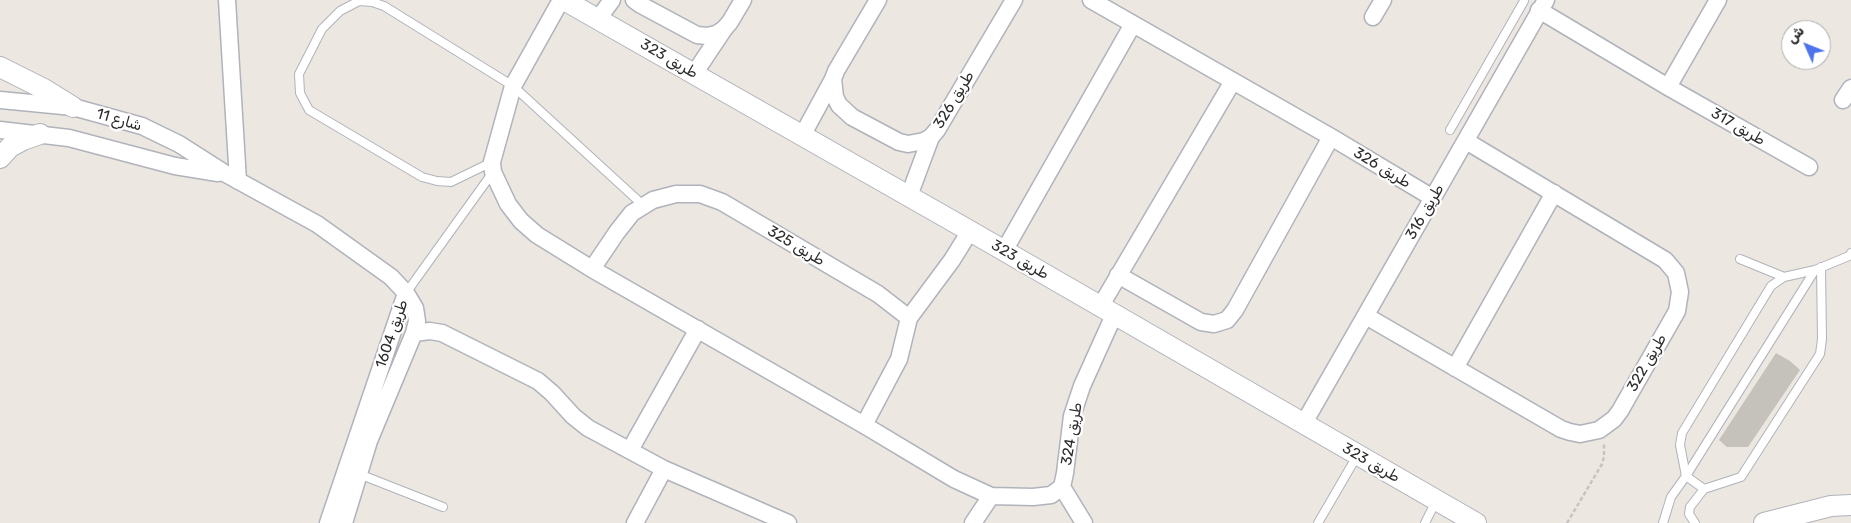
<!DOCTYPE html>
<html>
<head>
<meta charset="utf-8">
<style>
	body { margin:0 }
	#map { position:relative; width:1851px; height:523px; overflow:hidden; background:#ece7e0; font-family:Rubik,Vazirmatn,sans-serif }
	canvas { display:block }
	.north { position:absolute; left:1781px; top:20px; width:50px; height:50px; box-sizing:border-box; background:#fff; border:1px solid #ababab; border-radius:50%; rotate:314deg; font-size:14px; font-weight:700; line-height:20px; text-align:center; color:#2c2c2c }
	.north::after { content:''; display:block; margin:auto; width:18px; height:22px; background:#4f73eb; clip-path:polygon(50% 0,100% 100%,50% 72%,0 100%) }
</style>
</head>
<body>
<div id="map">
<canvas width="1851" height="523"></canvas>
<div class="north">ش</div>
</div>
<script>
const c = document.querySelector('canvas').getContext('2d');
c.lineJoin = 'round';
function fill(path, color) { c.fillStyle = color; c.fill(path, 'evenodd'); }
const poly = rows => new Path2D(rows.map(r => 'M' + r).join(''));
function strokePath(path, color, width, dash) { c.strokeStyle = color; c.lineWidth = width; c.lineCap = dash ? 'butt' : 'round'; c.setLineDash(dash || []); c.stroke(path); }
function label(font, color, halo, rows, align = 'center') {
  c.font = font + ' Rubik,Vazirmatn,sans-serif'; c.lineWidth = 4.5; c.setLineDash([]); c.textBaseline = 'middle'; c.strokeStyle = halo; c.fillStyle = color; for (const [text, x, y, turn = 0] of rows) {
    c.save(); c.translate(x, y); c.rotate((+turn || 0) * Math.PI / 180); c.textAlign = isNaN(turn) ? turn : align; if (halo) c.strokeText(text, 0, 0); c.fillText(text, 0, 0); c.restore();
  }
}
const building = poly([
	[1776,353,1790,361,1800,370,1748,447,1727,447,1719,440]
]);
const path = poly([
	[1567,523,1602,464,1604,457,1604,443]
]);
const service = poly([
	[1450,130,1524,1],
	[492,162,451,182,437,181,422,177,309,110,300,93,299,74,322,29,340,11,359,1,372,2,384,6,513,86,644,206],
	[1740,259,1784,277],
	[406,293,493,172],
	[359,474,443,507],
	[1704,489,1686,476,1680,445,1682,433,1771,286,1784,277,1815,270],
	[1318,523,1357,456],
	[1425,523,1436,501],
	[1663,523,1671,497,1686,476,1815,270,1849,256,1851,253],
	[1695,523,1689,514,1690,507,1704,489,1741,477,1820,354,1822,339,1821,267]
]);
const minor = poly([
	[227,0,238,181],
	[561,0,513,86,492,162,493,172,508,204,521,221,537,235,592,269,864,425,954,479,991,496,1033,497,1051,495,1062,487],
	[634,0,641,5,697,35,707,36,716,34,724,29,730,22,743,0],
	[878,0,836,71,833,79,835,97,839,105,852,117,899,142,908,144,924,141,931,137,937,130,1014,0],
	[1091,0,1331,137,1433,198],
	[1539,10,1668,87,1809,167],
	[1373,17,1383,0],
	[598,19,612,0],
	[694,74,724,29],
	[1668,87,1718,0],
	[0,100,73,107,142,126,179,144,226,174,317,224,391,277,406,293,415,308,417,321,414,333,369,441,344,523],
	[1843,100,1851,88],
	[0,130,69,138,175,166,218,173],
	[802,136,833,79],
	[909,196,931,137],
	[1004,251,1133,24],
	[592,269,617,232,632,213,653,200,676,194,700,194,722,202,878,294,909,318,899,359,864,425],
	[1118,275,1201,322,1214,324,1227,320,1235,310,1331,137],
	[1100,307,1233,81],
	[1366,316,1561,429,1570,432,1580,434,1599,430,1614,419,1620,411,1677,311,1680,292,1676,273,1665,260,1466,141],
	[909,318,952,260,970,231],
	[414,333,430,331,442,333,538,381,552,393,573,416,588,428,664,469,788,523],
	[1455,368,1554,193],
	[1304,423,1546,0],
	[630,450,698,329],
	[328,523,406,293],
	[635,523,664,469],
	[973,523,991,496],
	[1084,523,1062,487,1065,473,1072,416,1082,386,1114,315]
]);
const tertiary = poly([
	[564,0,970,231,1476,523],
	[0,67,44,89,73,107],
	[0,158,10,147,23,140,40,134],
	[1764,523,1831,506,1851,505]
]);
const streetNames = [
	["طريق 323",669,59,30],
	["طريق 326",954,100,-59],
	["شارع 11",119,120,16],
	["طريق 317",1738,127,30],
	["طريق 326",1382,168,31],
	["طريق 316",1425,212,-60],
	["طريق 325",796,246,31],
	["طريق 323",1020,260,30],
	["طريق 1604",392,334,-71],
	["طريق 322",1647,363,-60],
	["طريق 324",1072,434,-80],
	["طريق 323",1371,463,30]
];
fill(building, '#c5c1bb');
strokePath(service, '#b0b3bb', 10);
strokePath(minor, '#b0b3bb', 19);
strokePath(tertiary, '#b0b3bb', 22);
strokePath(path, '#c4c4c4', 2.5, [4, 2.5]);
strokePath(service, '#fff', 8);
strokePath(minor, '#fff', 16);
strokePath(tertiary, '#fff', 20);
label('15px', '#2c2c2c', '#fff', streetNames);
</script>
</body>
</html>
